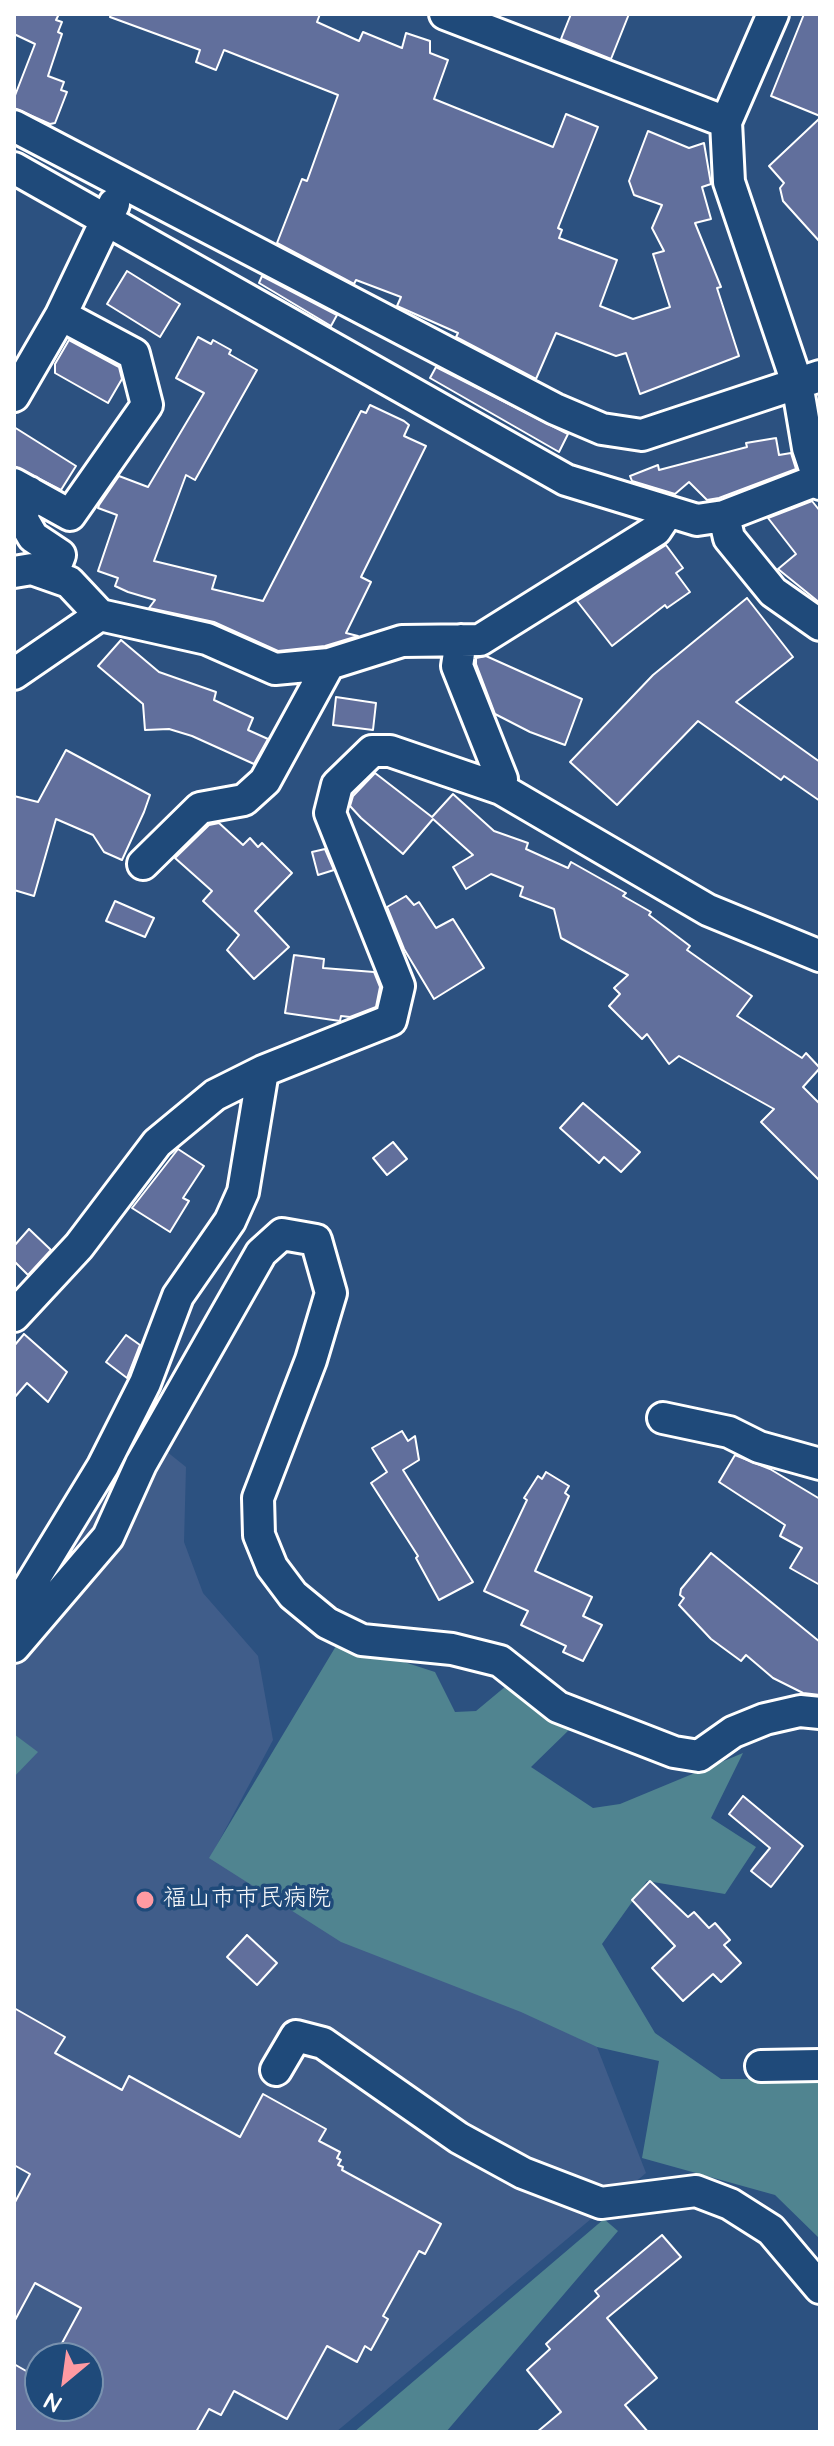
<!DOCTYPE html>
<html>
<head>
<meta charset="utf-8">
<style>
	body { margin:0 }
	#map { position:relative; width:834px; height:2446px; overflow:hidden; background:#2c5180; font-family:"Architects Daughter",sans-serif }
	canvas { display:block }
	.frame { position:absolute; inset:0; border:16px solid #fff; pointer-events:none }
	.north { position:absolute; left:24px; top:2342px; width:80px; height:80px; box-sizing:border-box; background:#1f4a7a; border:2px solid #7992af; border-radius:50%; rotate:209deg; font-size:22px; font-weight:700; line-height:32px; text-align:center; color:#fff }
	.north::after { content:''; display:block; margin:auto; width:28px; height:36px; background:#ff9aa2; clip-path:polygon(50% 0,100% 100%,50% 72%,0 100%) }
</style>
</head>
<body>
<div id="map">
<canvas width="834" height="2446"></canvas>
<div class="frame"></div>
<div class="north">N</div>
</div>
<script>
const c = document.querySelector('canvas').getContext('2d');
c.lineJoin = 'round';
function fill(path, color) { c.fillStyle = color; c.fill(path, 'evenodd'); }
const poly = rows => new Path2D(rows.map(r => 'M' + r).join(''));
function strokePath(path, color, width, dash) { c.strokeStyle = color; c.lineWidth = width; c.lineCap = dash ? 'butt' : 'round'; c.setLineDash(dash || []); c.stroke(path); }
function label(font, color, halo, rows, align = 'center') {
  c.font = font + ' "Architects Daughter","Klee One",sans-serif'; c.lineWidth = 7; c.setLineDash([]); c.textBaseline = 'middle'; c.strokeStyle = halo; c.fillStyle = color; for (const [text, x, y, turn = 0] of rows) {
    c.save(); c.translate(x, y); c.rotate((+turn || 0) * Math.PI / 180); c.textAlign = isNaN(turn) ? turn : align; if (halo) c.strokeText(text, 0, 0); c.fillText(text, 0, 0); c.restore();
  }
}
const built = poly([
	[146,1435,186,1467,184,1542,203,1593,258,1656,273,1740,210,1858,597,2047,646,2173,336,2432,14,2432,14,1777,37,1752,14,1734,14,1631],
	[40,2358,88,2358,88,2406,40,2406]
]);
const green = poly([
	[339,1641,435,1672,455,1712,476,1711,506,1686,571,1728,531,1767,593,1808,620,1804,743,1753,711,1818,756,1847,725,1894,647,1881,602,1944,655,2033,721,2079,820,2079,820,2239,775,2195,642,2158,659,2061,597,2047,521,2012,341,1942,209,1858],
	[14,1734,38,1752,14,1777],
	[604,2219,618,2231,446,2432,354,2432]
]);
const building = poly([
	[14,14,59,14,56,20,62,22,58,32,62,34,48,76,64,82,61,90,67,92,55,123,50,124,14,108,14,98,35,44,14,34,14,14],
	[111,14,320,14,317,22,359,41,363,32,402,48,406,33,430,41,430,53,448,60,434,99,553,147,566,114,598,127,558,228,562,230,559,238,617,260,600,306,633,319,670,307,653,254,664,251,652,228,662,205,634,195,629,181,648,131,689,148,704,143,711,184,702,187,711,219,695,223,721,287,717,288,739,356,640,394,626,353,616,356,556,333,536,379,456,337,458,333,397,306,401,297,356,280,354,284,277,243,302,179,307,181,338,95,224,50,216,70,196,62,200,50,110,17,111,14],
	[571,14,629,14,611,59,561,39,571,14],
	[804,14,820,14,820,116,771,96,804,14],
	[820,118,820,242,783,201,780,188,784,183,769,166,820,118],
	[127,271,180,304,160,337,107,304,127,271],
	[262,276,337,315,331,326,259,283,262,276],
	[198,337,211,344,213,340,231,350,229,354,257,370,195,480,186,475,154,561,216,576,212,589,263,601,361,411,366,413,370,405,404,421,409,425,404,436,426,446,361,577,371,582,346,633,358,636,325,646,278,651,214,622,149,608,155,600,128,592,115,586,118,578,98,571,117,515,98,508,99,505,119,476,148,487,204,393,176,378,198,337],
	[69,340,119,367,122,379,108,403,55,373,55,364,69,340],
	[436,367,568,434,559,452,430,378,436,367],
	[14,427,76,466,61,490,14,466,14,427],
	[776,438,779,455,791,453,796,469,719,498,707,500,689,482,675,494,632,481,630,476,658,465,659,470,747,447,746,443,776,438],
	[812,501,820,511,820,603,778,569,796,554,768,518,812,501],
	[666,545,683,568,676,573,690,592,667,608,665,605,612,646,577,601,666,545],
	[747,598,793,657,736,702,820,762,820,801,784,776,781,780,698,721,617,805,570,762,653,675,747,598],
	[121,640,159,672,216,692,214,700,253,718,248,730,268,739,254,764,192,736,169,729,145,730,143,704,98,666,121,640],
	[486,656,582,699,565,745,530,732,495,714,476,664,476,658,486,656],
	[336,697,376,703,373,730,333,725,336,697],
	[66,750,150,795,144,812,122,860,104,852,93,835,56,819,34,896,14,890,14,796,38,802,66,750],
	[375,773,432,817,453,794,494,831,528,843,526,849,568,868,571,862,626,893,623,896,651,912,649,915,690,946,687,950,752,996,737,1016,802,1058,806,1053,820,1068,803,1087,820,1104,820,1181,761,1122,774,1109,679,1056,669,1064,647,1034,642,1039,609,1006,620,994,614,988,628,975,561,938,554,909,520,896,523,887,491,874,466,889,453,867,473,855,433,819,403,854,361,818,350,806,353,796,375,773],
	[219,823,243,845,250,838,258,847,262,843,292,873,255,911,289,947,254,979,227,950,239,935,203,901,212,891,175,858,209,825,219,823],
	[325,849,334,870,318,875,312,852,325,849],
	[406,896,414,905,419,902,436,928,453,919,484,968,434,999,404,949,387,907,406,896],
	[115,901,154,918,145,937,106,921,115,901],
	[294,955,324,959,323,968,374,972,380,987,376,1007,350,1017,341,1016,340,1021,285,1013,294,955],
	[583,1103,640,1152,621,1172,604,1157,599,1163,560,1128,583,1103],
	[393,1142,407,1159,387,1175,373,1158,393,1142],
	[178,1149,204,1166,183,1198,189,1201,170,1232,132,1208,178,1149],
	[29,1229,51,1250,28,1275,14,1261,14,1246,29,1229],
	[24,1334,67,1372,48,1402,27,1383,14,1398,14,1346,24,1334],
	[126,1335,140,1345,127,1378,106,1362,126,1335],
	[402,1431,408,1441,415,1436,419,1460,403,1470,473,1582,439,1600,416,1558,418,1556,371,1483,387,1472,372,1448,402,1431],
	[735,1455,770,1469,820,1499,820,1585,790,1568,802,1548,780,1536,785,1525,719,1482,735,1455],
	[546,1472,569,1486,565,1493,569,1496,535,1571,592,1597,583,1616,602,1625,583,1661,563,1652,566,1646,521,1625,528,1611,484,1591,527,1500,524,1498,538,1476,542,1479,546,1472],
	[711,1553,820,1642,820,1695,803,1693,773,1678,746,1655,741,1661,711,1639,679,1605,684,1598,680,1595,681,1589,711,1553],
	[743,1796,803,1846,771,1887,751,1871,770,1848,729,1814,743,1796],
	[650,1881,688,1917,694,1912,709,1928,715,1923,730,1940,724,1945,741,1963,721,1982,713,1974,683,2001,652,1968,675,1946,632,1900,650,1881],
	[247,1935,277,1963,257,1985,227,1957,247,1935],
	[14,2008,65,2037,55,2053,122,2090,129,2076,240,2137,263,2094,326,2129,319,2141,340,2152,337,2158,341,2160,338,2165,343,2167,342,2170,441,2224,425,2254,419,2251,383,2316,388,2319,371,2350,365,2346,357,2362,327,2346,287,2419,234,2391,221,2415,209,2409,196,2432,14,2432,14,2364,40,2379,40,2406,88,2406,88,2358,54,2358,81,2308,35,2283,14,2322,14,2204,30,2174,14,2165,14,2008],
	[662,2235,681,2257,607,2318,657,2378,625,2405,648,2432,537,2432,561,2412,527,2370,550,2349,546,2344,599,2296,595,2291,662,2235]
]);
const street = poly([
	[445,14,726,122],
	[773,14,726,122,729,182,797,383,808,448,820,484],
	[14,126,555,409,602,429,642,435,820,376],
	[14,168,566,480,697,520,724,516,817,480],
	[14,396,61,315,114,204],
	[14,484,70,515,147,405,134,354,61,315],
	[29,492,22,518,33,537,60,555,52,576],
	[724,516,729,538,773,592,820,625],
	[14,572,32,569,69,582,100,615],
	[461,640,457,666,502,779,501,789],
	[14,674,100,615,207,639,275,669,329,664,402,641,480,640,656,530,668,512],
	[143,864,200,808,244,800,265,781,329,664],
	[14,1316,79,1246,157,1143,215,1095,263,1071,391,1020,399,986,330,813,337,785,372,751,390,751,501,789,708,910,820,956],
	[663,1418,729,1432,759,1447,820,1464],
	[14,1612,103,1466,145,1383,178,1296,230,1221,243,1192,263,1071],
	[14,1647,108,1537,141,1464,261,1253,282,1234,316,1240,331,1293,311,1360,258,1498,259,1535,272,1567,293,1595,327,1623,362,1640,452,1649,500,1661,558,1707,674,1752,699,1756,733,1732,765,1719,800,1711,820,1713],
	[761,2066,820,2065],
	[276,2070,296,2036,323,2043,459,2138,523,2173,601,2203,696,2191,730,2204,771,2230,820,2288]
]);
const markers = [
	[145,1900,10,"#ff9aa2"]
];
const poiNames = [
	["福山市市民病院",163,1900]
];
fill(built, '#405d8a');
fill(green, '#508490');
fill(building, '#616f9c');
strokePath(building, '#fff', 2);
strokePath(street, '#fff', 36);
strokePath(street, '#1f4a7a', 30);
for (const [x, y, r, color] of markers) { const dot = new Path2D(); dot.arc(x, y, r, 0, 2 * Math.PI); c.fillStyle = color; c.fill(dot); strokePath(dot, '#1f4a7a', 3); }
label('24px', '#fff', '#1f4a7a', poiNames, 'left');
</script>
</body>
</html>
